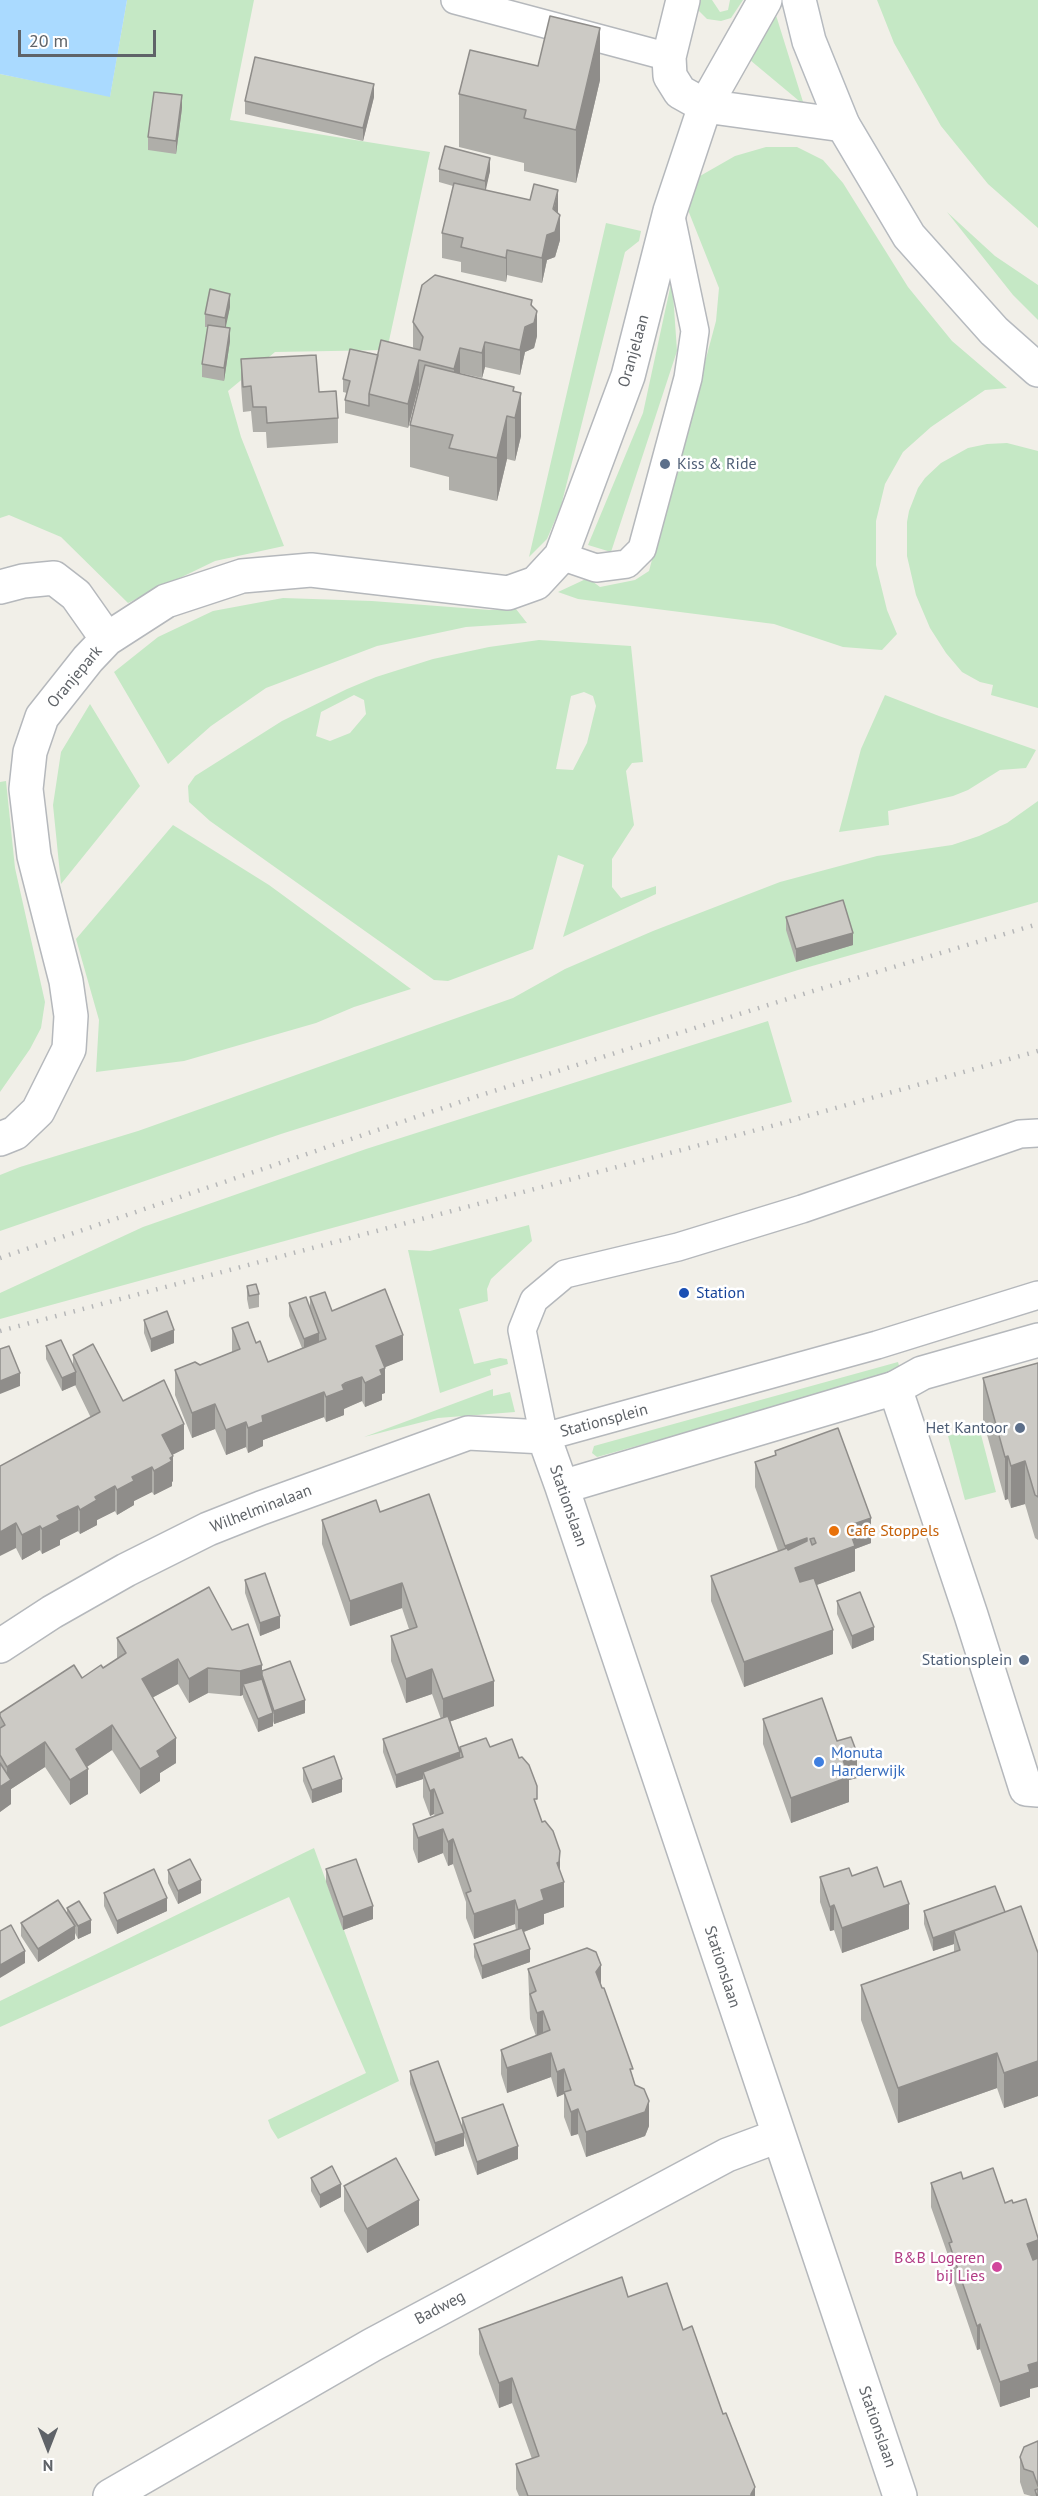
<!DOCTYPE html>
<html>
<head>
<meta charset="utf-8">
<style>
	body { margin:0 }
	#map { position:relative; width:1038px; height:2496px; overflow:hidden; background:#f1efe8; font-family:"PT Sans",sans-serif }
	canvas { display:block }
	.north { position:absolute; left:18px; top:2418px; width:60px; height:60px; -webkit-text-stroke:4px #fff; paint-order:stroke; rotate:180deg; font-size:16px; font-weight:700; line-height:24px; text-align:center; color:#5f6368 }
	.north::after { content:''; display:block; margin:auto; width:21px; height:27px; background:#5f6368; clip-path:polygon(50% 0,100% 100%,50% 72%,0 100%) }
	.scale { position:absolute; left:18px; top:30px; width:138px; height:27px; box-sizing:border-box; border:3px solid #5f6368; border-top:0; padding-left:8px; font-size:18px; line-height:21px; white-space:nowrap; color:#5f6368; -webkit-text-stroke:4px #fff; paint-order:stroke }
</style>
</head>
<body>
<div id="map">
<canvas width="1038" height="2496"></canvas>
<div class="north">N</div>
<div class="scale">20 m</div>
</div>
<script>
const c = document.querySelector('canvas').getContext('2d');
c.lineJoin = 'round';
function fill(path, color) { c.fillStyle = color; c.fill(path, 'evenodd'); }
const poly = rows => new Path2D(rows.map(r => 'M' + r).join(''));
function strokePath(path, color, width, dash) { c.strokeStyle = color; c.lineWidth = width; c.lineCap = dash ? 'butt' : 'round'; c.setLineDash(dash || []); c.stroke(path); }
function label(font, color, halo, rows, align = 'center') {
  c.font = font + ' "PT Sans",sans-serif'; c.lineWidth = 5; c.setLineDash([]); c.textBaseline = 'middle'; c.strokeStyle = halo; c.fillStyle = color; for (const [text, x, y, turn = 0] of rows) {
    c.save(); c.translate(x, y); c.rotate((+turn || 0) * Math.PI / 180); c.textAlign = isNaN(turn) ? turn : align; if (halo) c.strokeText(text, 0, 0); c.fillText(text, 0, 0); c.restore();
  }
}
const green = poly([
	[127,0,254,0,230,120,430,152,387,350,275,352,228,391,241,437,284,546,215,561,128,603,61,537,9,515,0,518,0,74,110,96],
	[700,0,712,0,720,12,728,10,730,0,743,0,731,18,721,21,707,19,699,11],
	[877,0,1038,0,1038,228,988,184,941,126,894,43],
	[775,12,804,105,750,60],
	[766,147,797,147,823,160,843,183,908,287,952,341,1007,388,985,390,931,427,903,452,885,484,876,521,876,565,887,610,897,634,882,650,843,647,774,624,578,599,558,592,588,578,600,587,635,580,649,571,716,321,719,288,688,210,700,176,735,156],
	[947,212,995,256,1038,285,1038,320,1013,295],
	[606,223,641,231,639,241,625,252,561,506,547,539,529,557],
	[672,279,677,351,611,552,588,545,643,413],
	[1007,443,1038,451,1038,708,991,695,993,685,980,682,962,672,946,653,930,628,916,595,907,556,907,522,909,511,918,488,925,478,941,463,968,448,987,444],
	[283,598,372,601,490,610,516,609,527,623,466,627,377,646,266,688,211,726,168,764,114,672,158,637,213,611],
	[539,640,631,646,643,762,632,763,626,771,634,825,612,859,612,887,621,898,656,886,656,894,563,937,584,865,558,855,533,949,448,981,434,980,210,821,189,802,188,786,195,776,282,721,347,689,376,677,433,659,489,647],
	[584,692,593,696,596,706,587,743,573,770,556,769,571,696],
	[354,695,364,700,366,714,350,733,330,741,316,736,321,712],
	[885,695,939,716,1036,750,1026,768,1000,770,968,790,953,796,888,811,889,825,839,832,861,749],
	[90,704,140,786,61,884,53,805,61,752],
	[6,781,15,868,45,1002,41,1028,30,1049,0,1092,0,782],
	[1038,801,1038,902,798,970,281,1134,0,1231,0,1175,20,1167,138,1131,513,998,565,969,653,931,780,882,877,856,952,845,979,836,1007,823],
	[173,825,269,885,411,989,354,1007,316,1023,184,1061,96,1072,99,1020,76,939],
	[768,1021,792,1102,0,1319,0,1293,143,1227,366,1149],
	[529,1225,532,1241,491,1279,487,1289,488,1301,459,1309,474,1364,500,1358,507,1359,508,1364,490,1369,491,1375,440,1393,408,1250,430,1251],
	[898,1362,901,1373,597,1457,592,1453,594,1446],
	[493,1389,493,1396,510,1392,515,1412,438,1418,364,1437],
	[979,1427,996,1492,965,1500,948,1436],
	[314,1848,399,2081,278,2139,271,2128,268,2120,366,2073,289,1897,0,2027,0,2001]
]);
const water = poly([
	[0,0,127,0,110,97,0,74]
]);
const service = poly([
	[455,0,669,57],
	[561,556,596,568,627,564,642,549,688,378,695,331,670,212],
	[1038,1133,1020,1134,802,1209,678,1247,565,1274,534,1300,522,1330,544,1437,877,1345,1038,1295]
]);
const pedestrian = poly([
	[895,1388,922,1373,1038,1340]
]);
const minor = poly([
	[683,0,669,57,670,76,680,92,705,106,843,125],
	[0,587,23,581,54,578,76,595,107,639],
	[0,1139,15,1133,38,1111,69,1049,71,1016,66,981,34,856,26,789,30,752,42,717,88,659,107,639,166,601,242,576,311,570,508,593,536,583,561,556,628,376,670,211,705,106,765,0],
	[562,1487,895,1388,971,1615,1026,1789,1038,1790],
	[0,1646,52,1612,126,1570,208,1529,261,1508,468,1433,544,1437,562,1487,900,2496],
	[110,2496,372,2345,727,2155,778,2136]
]);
const secondary = poly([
	[799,0,809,41,843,125,909,236,994,331,1038,370]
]);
const rail = poly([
	[0,1258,478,1096,813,991,1038,924],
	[0,1331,779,1124,1038,1051]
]);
const wall = poly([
	[538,66,600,80,576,183,524,171,524,163,459,147,459,94],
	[374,97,363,141,245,114,245,101],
	[182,108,176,154,148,150,148,137],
	[439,169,490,171,485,190,558,213,560,240,555,257,547,260,542,283,507,275,506,282,461,272,461,262,442,258,442,233,453,186,439,182],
	[532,306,537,336,534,348,525,352,520,375,485,367,482,378,460,373,459,374,514,391,521,436,515,461,507,459,497,501,449,490,449,477,410,467,410,425,420,385,419,385,408,428,345,413,345,400,347,393,343,392,343,379,378,355,414,349,413,347,413,322],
	[230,307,225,327,230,341,224,381,202,377,202,364,208,327,205,327,205,314],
	[241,359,319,392,338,418,338,443,267,448,266,432,253,432,251,411,243,412,241,384],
	[786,917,853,945,796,962,786,930],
	[247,1286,259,1294,259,1307,249,1309,247,1299],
	[310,1297,332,1311,403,1360,384,1367,385,1393,382,1394,382,1400,365,1407,362,1401,345,1408,344,1409,344,1415,326,1422,324,1417,263,1440,263,1446,248,1453,246,1447,226,1455,215,1429,192,1438,175,1395,175,1370,200,1365,232,1352,232,1328,256,1343,268,1362,302,1348,289,1316,289,1303,310,1309],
	[144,1320,174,1343,151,1352,144,1333],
	[46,1346,73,1366,73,1355,123,1401,184,1449,172,1455,173,1481,172,1482,172,1486,154,1495,152,1492,134,1501,134,1505,117,1515,115,1511,97,1520,97,1525,80,1534,78,1531,60,1540,60,1545,42,1554,40,1550,22,1560,16,1548,0,1466,91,1418,75,1385,62,1391,46,1359],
	[1038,1363,1038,1540,1035,1538,1025,1504,1011,1508,1008,1499,1005,1500,983,1420,983,1378],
	[775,1451,871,1543,855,1549,855,1571,816,1585,833,1654,744,1687,711,1601,711,1576,778,1551,755,1487,755,1462,775,1455],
	[380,1512,494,1706,449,1722,460,1752,460,1747,490,1747,537,1808,560,1872,564,1907,544,1914,544,1924,524,1932,530,1962,482,1979,474,1957,474,1944,516,1930,515,1924,474,1939,466,1918,466,1902,453,1864,448,1866,443,1853,418,1863,413,1849,413,1824,435,1816,434,1814,430,1816,423,1797,423,1779,396,1788,383,1752,383,1739,441,1719,432,1694,406,1703,391,1661,391,1636,409,1629,402,1608,350,1626,322,1544,322,1520],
	[245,1580,280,1628,260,1636,245,1593],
	[837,1601,874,1640,852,1649,837,1614],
	[232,1630,262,1671,305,1713,274,1724,273,1721,273,1726,258,1732,243,1697,243,1695,240,1696,208,1693,189,1703,178,1684,152,1698,176,1763,160,1773,160,1781,140,1794,112,1750,87,1767,88,1794,70,1805,45,1767,11,1789,11,1804,0,1812,0,1713,82,1678,103,1668,117,1659,117,1638],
	[763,1719,837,1741,857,1778,849,1780,849,1802,791,1823,763,1744],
	[303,1768,342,1792,312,1803,303,1781],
	[326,1869,373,1919,343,1930,326,1882],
	[168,1870,201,1893,178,1904,168,1883],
	[852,1876,884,1887,909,1929,842,1953,834,1930,830,1931,820,1902,820,1877],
	[104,1893,167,1911,117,1934,104,1906],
	[67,1908,91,1933,78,1939,75,1933,75,1939,38,1962,21,1936,21,1923,67,1914],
	[924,1911,1005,1912,1038,1953,1038,2096,1004,2108,997,2088,898,2123,861,2020,861,1985,954,1952,954,1944,933,1951,924,1924],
	[528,1969,601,1986,633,2078,649,2126,645,2136,586,2157,578,2134,571,2136,564,2117,564,2094,557,2097,551,2077,507,2093,501,2074,501,2050,536,2036,530,2019],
	[410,2071,462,2127,462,2118,518,2159,477,2175,464,2137,464,2146,435,2156,410,2084],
	[311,2178,341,2197,320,2208,311,2191],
	[931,2183,1030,2389,1030,2397,1000,2407,980,2349,977,2350,949,2268,949,2258,931,2207],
	[344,2186,419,2225,367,2253,344,2211],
	[628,2297,683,2330,723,2414,755,2496,519,2496,516,2489,516,2464,532,2459,512,2403,499,2408,479,2354,479,2329],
	[1038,2441,1038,2496,1031,2496,1024,2494,1020,2482,1020,2457]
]);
const shadedWall = poly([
	[600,28,600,80,576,183,576,130],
	[374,84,374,97,363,141,363,128],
	[182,95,182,108,176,154,176,141],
	[490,158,490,171,485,194,485,181],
	[558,190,558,214,560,215,560,240,555,257,547,260,542,283,542,258],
	[507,250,507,275,506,282,506,258],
	[230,294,230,307,225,331,225,318],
	[532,300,532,324,537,311,537,336,534,348,525,352,520,375,520,350],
	[230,328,230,341,224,381,224,368],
	[485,342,485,367,482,378,482,353],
	[460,348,460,373,454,394,454,369],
	[419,360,419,385,408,428,408,404],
	[521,393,521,436,515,461,515,418],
	[507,416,507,459,497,501,497,458],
	[853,933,853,945,796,962,796,949],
	[174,1330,174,1343,151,1352,151,1339],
	[319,1333,319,1346,304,1352,304,1339],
	[403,1335,403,1360,376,1371,376,1346],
	[385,1368,385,1393,382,1394,382,1400,365,1407,365,1383,380,1370],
	[76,1372,76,1385,62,1391,62,1378],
	[20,1373,20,1386,0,1394,0,1381],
	[362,1377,362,1401,344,1409,344,1415,326,1422,326,1397,342,1385],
	[324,1392,324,1417,263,1440,263,1446,248,1453,248,1428,262,1416],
	[215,1404,215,1429,192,1438,192,1413],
	[246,1422,246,1447,226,1455,226,1430],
	[184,1424,184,1449,162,1460,162,1435],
	[173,1456,173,1481,172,1482,172,1486,154,1495,154,1471,170,1458],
	[1008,1456,1008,1499,1005,1500,1005,1457],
	[1025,1461,1025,1504,1011,1508,1011,1466],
	[152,1467,152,1492,134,1501,134,1505,117,1515,117,1490,132,1477],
	[115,1486,115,1511,97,1520,97,1525,80,1534,80,1510,95,1497],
	[78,1506,78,1531,60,1540,60,1545,42,1554,42,1529,57,1516],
	[871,1518,871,1543,855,1549,855,1571,795,1593,795,1568,848,1526],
	[16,1523,16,1548,0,1556,0,1532],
	[40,1526,40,1550,22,1560,22,1535],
	[807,1538,807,1563,785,1570,785,1546],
	[402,1583,402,1608,350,1626,350,1601],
	[280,1616,280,1628,260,1636,260,1623],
	[874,1627,874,1640,852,1649,852,1636],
	[833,1630,833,1654,744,1687,744,1662],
	[178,1659,178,1684,142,1703,142,1679],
	[262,1665,262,1690,243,1684,243,1695,240,1696,240,1671],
	[208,1668,208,1693,189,1703,189,1679],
	[432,1669,432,1694,406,1703,406,1679],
	[494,1681,494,1706,443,1724,443,1699],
	[305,1700,305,1713,274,1724,274,1711],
	[273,1713,273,1726,258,1732,258,1719],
	[112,1725,112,1750,76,1774,76,1749],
	[176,1738,176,1763,160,1773,160,1781,140,1794,140,1769,157,1751],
	[45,1742,45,1767,11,1789,11,1804,0,1812,0,1787,7,1782,7,1767],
	[460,1752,460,1765,423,1772,423,1779,396,1788,396,1775],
	[857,1753,857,1778,849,1780,849,1802,791,1823,791,1798,842,1757],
	[88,1769,88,1794,70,1805,70,1780],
	[342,1779,342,1792,312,1803,312,1790],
	[434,1789,434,1814,430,1816,430,1791],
	[443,1829,443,1853,418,1863,418,1838],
	[453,1839,453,1864,448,1866,448,1842],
	[560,1851,560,1884,564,1882,564,1907,544,1914,544,1924,518,1934,518,1910,541,1890,557,1863],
	[201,1880,201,1893,178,1904,178,1891],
	[167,1898,167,1911,117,1934,117,1921],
	[515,1900,515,1924,474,1939,474,1914],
	[909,1904,909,1929,842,1953,842,1928],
	[834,1905,834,1930,830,1931,830,1907],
	[373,1906,373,1919,343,1930,343,1917],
	[91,1920,91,1933,78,1939,78,1926],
	[75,1926,75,1939,38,1962,38,1949],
	[954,1931,954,1944,933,1951,933,1938],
	[530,1949,530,1962,482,1979,482,1966],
	[25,1951,25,1963,0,1978,0,1965],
	[601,1965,601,1990,596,1972],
	[543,2011,543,2035,537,2038,537,2013],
	[551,2053,551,2077,507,2093,507,2068],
	[997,2053,997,2088,898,2123,898,2088],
	[1038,2061,1038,2096,1004,2108,1004,2073],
	[564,2069,564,2094,557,2097,557,2072],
	[649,2101,649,2126,645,2136,586,2157,586,2132],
	[578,2109,578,2134,571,2136,571,2112],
	[464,2133,464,2146,435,2156,435,2143],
	[518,2146,518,2159,477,2175,477,2162],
	[341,2184,341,2197,320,2208,320,2195],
	[419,2200,419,2225,367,2253,367,2229],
	[1038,2240,1038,2265,1027,2269,1027,2244],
	[980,2324,980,2349,977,2350,977,2326],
	[1038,2362,1038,2387,1030,2389,1030,2397,1000,2407,1000,2382,1028,2365],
	[512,2378,512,2403,499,2408,499,2383],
	[755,2487,755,2496,751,2496,751,2494]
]);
const building = poly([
	[550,16,600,28,576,130,524,118,526,110,459,94,470,50,538,66,550,16],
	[255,57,374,84,363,128,245,101,255,57],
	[154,92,182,95,176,141,148,137,154,92],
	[445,146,490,158,485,181,439,169,445,146],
	[454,183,530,200,534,184,558,190,553,209,560,215,555,232,547,235,542,258,507,250,506,258,461,247,463,238,442,233,454,183],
	[435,275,532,300,531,305,537,311,534,323,525,327,520,350,485,342,482,353,460,348,454,369,419,360,408,404,369,394,381,340,420,350,423,337,413,322,422,285,435,275],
	[210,289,230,294,225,318,205,314,210,289],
	[208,325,230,328,224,368,202,364,208,325],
	[350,349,378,355,369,394,369,406,345,400,350,381,343,379,350,349],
	[316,355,319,392,336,391,338,418,267,423,266,407,253,407,251,386,243,387,241,359,316,355],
	[425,365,514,387,513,391,521,393,515,418,507,416,497,458,449,448,453,435,410,425,425,365],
	[843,900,853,933,796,949,786,917,843,900],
	[256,1284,259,1294,249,1296,247,1286,256,1284],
	[385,1289,403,1335,376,1346,385,1368,380,1370,382,1375,365,1383,362,1377,345,1383,342,1385,344,1390,326,1397,324,1392,262,1416,263,1422,248,1428,246,1422,226,1430,215,1404,192,1413,175,1370,195,1362,200,1365,240,1349,232,1328,248,1322,256,1343,260,1341,268,1362,326,1339,310,1297,325,1292,332,1311,385,1289],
	[306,1297,319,1333,304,1339,289,1303,306,1297],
	[167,1311,174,1330,151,1339,144,1320,167,1311],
	[61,1340,76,1372,62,1378,46,1346,61,1340],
	[93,1344,123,1401,164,1380,184,1424,162,1435,173,1456,170,1458,172,1461,154,1471,152,1467,132,1477,134,1481,117,1490,115,1486,95,1497,97,1500,80,1510,78,1506,57,1516,60,1520,42,1529,40,1526,22,1535,16,1523,0,1532,0,1466,100,1412,73,1355,93,1344],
	[9,1346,20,1373,0,1381,0,1349,9,1346],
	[1038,1363,1038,1497,1035,1495,1025,1461,1011,1466,1008,1456,1005,1457,983,1378,1038,1363],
	[838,1428,871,1518,848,1526,855,1546,795,1568,800,1582,814,1578,833,1630,744,1662,711,1576,787,1548,788,1550,807,1541,807,1538,785,1546,755,1462,776,1455,775,1451,838,1428],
	[814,1538,816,1543,812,1545,810,1539,814,1538],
	[429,1494,494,1681,443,1699,432,1669,406,1679,391,1636,417,1627,402,1583,350,1601,322,1520,376,1500,380,1512,429,1494],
	[265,1573,280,1616,260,1623,245,1580,265,1573],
	[209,1587,232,1630,248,1624,262,1665,240,1671,208,1668,189,1679,178,1659,142,1679,176,1738,157,1751,160,1757,140,1769,112,1725,76,1749,88,1769,70,1780,45,1742,7,1767,0,1755,0,1728,5,1725,0,1716,0,1713,74,1665,82,1678,101,1665,103,1668,126,1653,117,1638,209,1587],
	[860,1592,874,1627,852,1636,837,1601,860,1592],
	[290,1661,305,1700,274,1711,262,1675,262,1671,290,1661],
	[262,1679,273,1713,258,1719,243,1684,262,1679],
	[822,1698,837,1741,851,1737,857,1753,842,1757,849,1777,791,1798,763,1719,822,1698],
	[448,1716,460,1752,396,1775,383,1739,448,1716],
	[486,1738,490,1747,512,1739,519,1758,522,1757,529,1765,537,1786,537,1799,534,1799,542,1822,545,1821,553,1831,560,1851,559,1862,557,1863,564,1882,541,1890,544,1900,518,1910,515,1900,474,1914,466,1893,471,1891,453,1839,448,1842,443,1829,418,1838,413,1824,443,1813,434,1789,430,1791,423,1772,463,1757,460,1747,486,1738],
	[334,1756,342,1779,312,1790,303,1768,334,1756],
	[0,1763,11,1780,0,1787,0,1763],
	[190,1859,201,1880,178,1891,168,1870,190,1859],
	[356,1859,373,1906,343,1917,326,1869,356,1859],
	[877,1867,884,1887,901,1881,909,1904,842,1928,834,1905,830,1907,820,1877,849,1868,852,1876,877,1867],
	[154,1869,167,1898,117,1921,104,1893,154,1869],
	[995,1886,1005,1912,933,1938,924,1911,995,1886],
	[58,1900,75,1926,38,1949,21,1923,58,1900],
	[79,1901,91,1920,78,1926,67,1908,79,1901],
	[1021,1906,1038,1953,1038,2061,1004,2073,997,2053,898,2088,861,1985,960,1950,954,1931,1021,1906],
	[11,1925,25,1951,0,1965,0,1931,11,1925],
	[522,1928,530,1949,482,1966,474,1944,522,1928],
	[587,1948,596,1952,601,1965,596,1972,602,1988,604,1988,633,2069,630,2069,635,2085,644,2089,649,2101,645,2112,586,2132,578,2109,571,2112,564,2092,571,2090,564,2069,557,2072,551,2053,507,2068,501,2050,550,2030,543,2011,537,2013,530,1994,536,1991,528,1969,587,1948],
	[438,2061,464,2133,435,2143,410,2071,438,2061],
	[503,2104,518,2146,477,2162,462,2118,503,2104],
	[396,2158,419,2200,367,2229,344,2186,396,2158],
	[332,2166,341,2184,320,2195,311,2178,332,2166],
	[993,2168,1005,2203,1012,2200,1013,2203,1026,2199,1038,2238,1038,2240,1027,2244,1033,2260,1038,2258,1038,2362,1028,2365,1030,2372,1000,2382,980,2324,977,2326,949,2243,952,2242,931,2183,961,2172,963,2179,993,2168],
	[622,2277,628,2297,667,2283,683,2330,692,2326,723,2414,726,2413,755,2487,751,2494,751,2496,528,2496,516,2464,539,2456,512,2378,499,2383,479,2329,622,2277],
	[1038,2441,1038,2486,1033,2472,1024,2469,1020,2457,1024,2447,1038,2441],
	[1038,2489,1038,2496,1037,2496,1035,2490,1038,2489]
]);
const markers = [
	[665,464,6,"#5c6f8a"],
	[684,1293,6,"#1a4fb4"],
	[1020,1428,6,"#5c6f8a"],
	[834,1531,6,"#e8710a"],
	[1024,1660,6,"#5c6f8a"],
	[819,1762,6,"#3f7fe0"],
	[997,2267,6,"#d1479c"]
];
const streetNames = [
	["Oranjelaan",634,351,-74],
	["Oranjepark",75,677,-50],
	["Stationsplein",604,1421,-15],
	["Stationslaan",568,1506,71],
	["Wilhelminalaan",261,1509,-21],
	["Stationslaan",722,1967,72],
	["Badweg",440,2308,-28],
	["Stationslaan",877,2427,71]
];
const serviceNames = [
	["Kiss & Ride",677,464,"left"],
	["Het Kantoor",1008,1428],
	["Stationsplein",1012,1660]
];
const transitNames = [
	["Station",696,1293]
];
const foodNames = [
	["Cafe Stoppels",846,1531]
];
const shopNames = [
	["Monuta",831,1753],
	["Harderwijk",831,1771]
];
const hotelNames = [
	["B&B Logeren",985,2258],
	["bij Lies",985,2276]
];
fill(green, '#c5e8c5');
fill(water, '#aadaff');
strokePath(service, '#b5b8bc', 30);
strokePath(pedestrian, '#b5b8bc', 36);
strokePath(minor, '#b5b8bc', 36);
strokePath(secondary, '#b6babf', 36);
strokePath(service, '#fff', 27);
strokePath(pedestrian, '#fff', 33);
strokePath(minor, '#fff', 33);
strokePath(secondary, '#fff', 33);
strokePath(rail, '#b6b7b8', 4.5, [1.5, 8]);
fill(wall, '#afaea9');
fill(shadedWall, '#8f8d8a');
fill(building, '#cccac5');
strokePath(building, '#8f8d8a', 1.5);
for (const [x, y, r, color] of markers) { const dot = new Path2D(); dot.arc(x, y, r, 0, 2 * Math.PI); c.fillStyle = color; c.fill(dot); strokePath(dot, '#fff', 2); }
label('16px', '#5f6368', '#fff', streetNames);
label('16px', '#4e5e75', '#fff', serviceNames, 'right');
label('16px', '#164399', '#fff', transitNames, 'left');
label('16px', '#c56008', '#fff', foodNames, 'left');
label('16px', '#366cbe', '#fff', shopNames, 'left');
label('16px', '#b23c85', '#fff', hotelNames, 'right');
</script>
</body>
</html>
